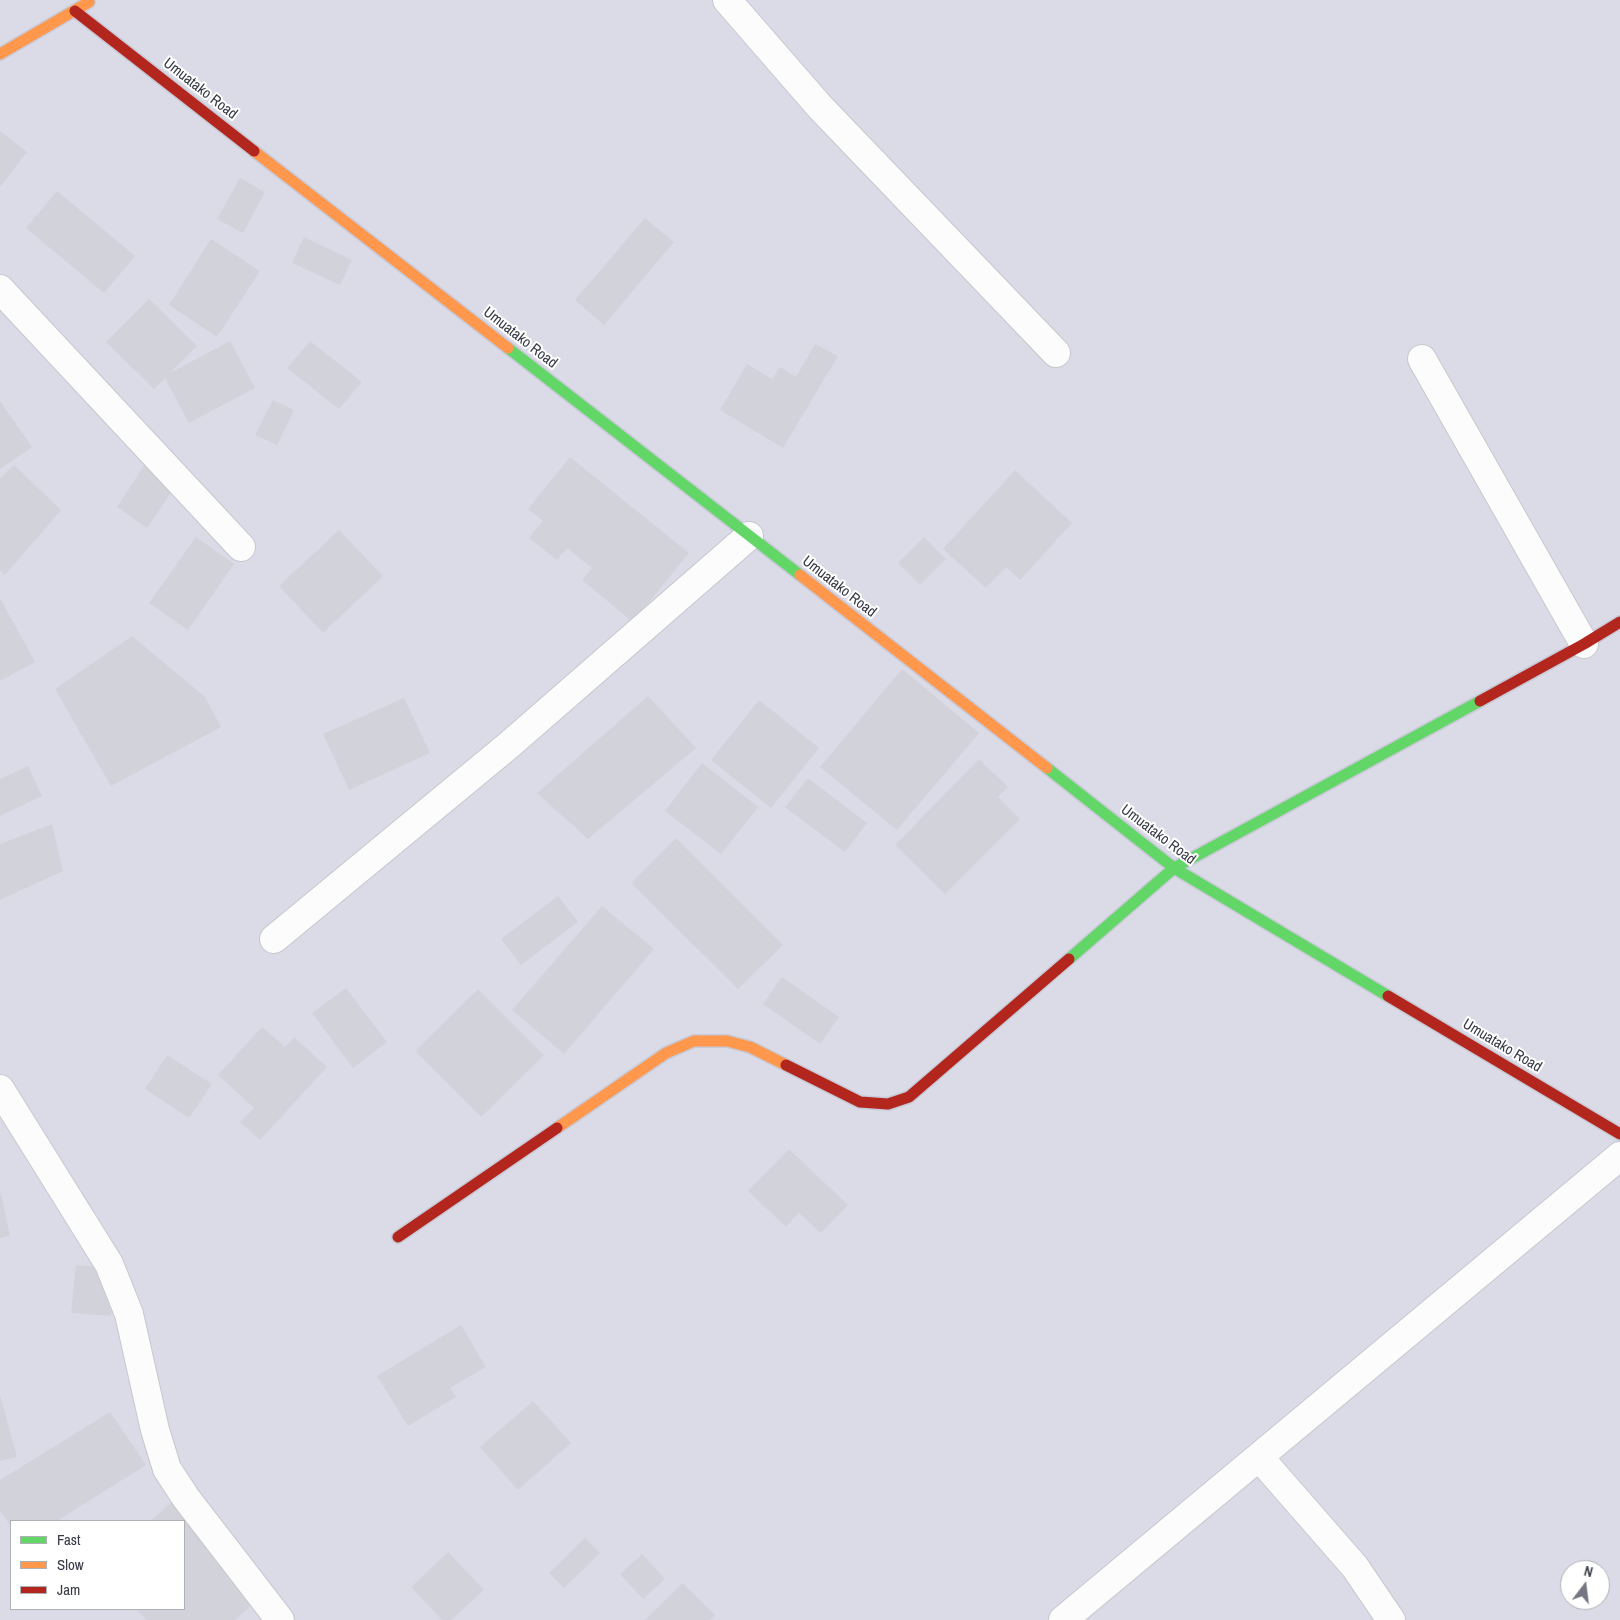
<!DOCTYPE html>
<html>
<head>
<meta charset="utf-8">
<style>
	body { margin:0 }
	#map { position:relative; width:1620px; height:1620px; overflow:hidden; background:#eaeaf0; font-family:"Archivo Narrow",sans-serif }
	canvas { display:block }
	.legend { position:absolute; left:10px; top:1520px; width:175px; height:90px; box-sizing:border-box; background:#fff; border:1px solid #afb0b5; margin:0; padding:6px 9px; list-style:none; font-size:15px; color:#363946 }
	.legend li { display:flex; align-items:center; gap:10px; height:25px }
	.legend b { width:25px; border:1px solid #afb0b5 }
	.north { position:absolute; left:1560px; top:1560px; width:50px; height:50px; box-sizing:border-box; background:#fff; border:1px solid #afb0b5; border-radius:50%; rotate:15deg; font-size:14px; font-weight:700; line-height:20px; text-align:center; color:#363946 }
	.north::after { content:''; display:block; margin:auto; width:18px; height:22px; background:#757782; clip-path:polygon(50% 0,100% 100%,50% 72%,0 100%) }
</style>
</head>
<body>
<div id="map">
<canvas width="1620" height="1620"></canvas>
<ul class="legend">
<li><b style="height:6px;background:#63d668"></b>Fast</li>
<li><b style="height:6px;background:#ff974d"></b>Slow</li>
<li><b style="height:6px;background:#b3261e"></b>Jam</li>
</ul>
<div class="north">N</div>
</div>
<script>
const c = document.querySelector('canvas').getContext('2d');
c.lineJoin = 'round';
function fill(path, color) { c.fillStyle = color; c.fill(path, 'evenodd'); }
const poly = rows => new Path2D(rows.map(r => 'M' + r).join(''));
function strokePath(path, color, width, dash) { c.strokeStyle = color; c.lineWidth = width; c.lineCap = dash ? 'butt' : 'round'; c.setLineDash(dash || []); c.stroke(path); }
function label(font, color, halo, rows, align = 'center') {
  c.font = font + ' "Archivo Narrow",sans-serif'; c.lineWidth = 4; c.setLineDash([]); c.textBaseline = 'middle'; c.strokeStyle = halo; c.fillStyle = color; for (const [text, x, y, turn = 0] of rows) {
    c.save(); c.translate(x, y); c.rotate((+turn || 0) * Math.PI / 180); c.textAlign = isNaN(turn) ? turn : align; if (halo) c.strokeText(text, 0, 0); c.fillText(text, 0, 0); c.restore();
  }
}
const residential = poly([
	[0,0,1620,0,1620,1620,0,1620],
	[11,1521,184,1521,184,1609,11,1609],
	[1570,1570,1600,1570,1600,1600,1570,1600]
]);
const building = poly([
	[0,131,27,152,0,187],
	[240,178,265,192,243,233,217,219],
	[57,191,135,256,104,293,26,228],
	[645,218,674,242,604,325,575,300],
	[304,237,352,260,340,285,292,263],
	[211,239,260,271,217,337,169,305],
	[149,299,197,346,170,373,230,341,255,388,189,423,165,378,154,389,106,342],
	[310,341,362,382,339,409,287,368],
	[815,344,838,356,783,448,720,410,747,364,772,379,780,367,796,377],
	[273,400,294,410,277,445,255,435],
	[0,401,32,447,0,469],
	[570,457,689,553,633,622,582,580,592,568,567,548,557,560,529,538,543,521,528,509],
	[146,463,177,484,147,528,117,507],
	[14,465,61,510,5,575,0,571,0,478],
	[1015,470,1072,523,1020,580,1006,567,986,588,943,549],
	[339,530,383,576,323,633,279,586],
	[196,537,234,564,188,630,149,603],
	[924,537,946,559,920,585,898,563],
	[0,598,35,662,0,681],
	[132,636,205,697,221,727,111,786,55,689],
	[902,669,979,733,897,830,820,767],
	[648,696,696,748,588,839,537,793],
	[404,698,430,753,349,790,323,734],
	[759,700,819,748,771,808,711,760],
	[979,759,1008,787,998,797,1020,819,945,894,895,845],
	[702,763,758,807,721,854,665,811],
	[28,766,42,796,0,816,0,779],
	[808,778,867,823,845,852,785,807],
	[52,824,63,871,0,900,0,844],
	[676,838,783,945,738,989,631,883],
	[558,896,578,922,521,965,501,939],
	[602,906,654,949,564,1054,512,1010],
	[782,977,839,1017,820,1044,763,1004],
	[346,988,387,1042,353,1068,312,1013],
	[478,989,544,1055,481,1117,415,1051],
	[262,1027,285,1047,294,1037,327,1067,260,1140,240,1122,254,1108,218,1075],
	[167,1055,212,1084,189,1118,145,1089],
	[789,1149,848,1205,821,1233,799,1213,786,1227,748,1191],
	[1,1193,10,1236,0,1238,0,1194],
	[76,1265,115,1268,111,1316,71,1313],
	[461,1325,486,1367,450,1388,456,1397,408,1426,377,1376],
	[0,1395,17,1457,0,1461],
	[533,1401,571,1443,518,1490,480,1447],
	[110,1412,146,1465,57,1521,11,1521,11,1526,0,1511,0,1480],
	[179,1496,265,1593,235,1620,146,1620,136,1609,184,1609,184,1521,150,1521],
	[585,1538,600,1553,564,1588,549,1573],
	[448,1552,484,1590,451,1620,442,1620,411,1587],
	[642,1554,665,1579,643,1599,620,1574],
	[683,1583,715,1615,710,1620,645,1620]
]);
const street = poly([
	[727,0,820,107,1056,353],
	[0,289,241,547],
	[1422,359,1584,644],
	[274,939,509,745,749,536],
	[0,1089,109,1264,129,1314,155,1430,167,1469,186,1498,280,1620],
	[1259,1457,1355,1567,1391,1620],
	[1063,1620,1620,1156]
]);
const fast = poly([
	[508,348,800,575],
	[1047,768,1174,868,1388,996],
	[1069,959,1174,868,1480,701]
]);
const slow = poly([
	[0,54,89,2],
	[254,151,508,348],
	[800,575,1047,768],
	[557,1128,666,1053,694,1041,727,1041,750,1047,786,1065]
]);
const jam = poly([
	[75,11,254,151],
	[1480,701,1584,644,1620,622],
	[1388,996,1620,1134],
	[786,1065,860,1102,888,1104,909,1097,1069,959],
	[398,1237,557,1128]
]);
const streetNames = [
	["Umuatako Road",200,89,38],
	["Umuatako Road",520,338,38],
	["Umuatako Road",839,587,38],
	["Umuatako Road",1158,835,37],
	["Umuatako Road",1502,1046,31]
];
fill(residential, '#dadbe6');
fill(building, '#d2d3da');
strokePath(street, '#c7c8ce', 30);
strokePath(fast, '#c8c9d6', 14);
strokePath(slow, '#c8c9d6', 14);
strokePath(jam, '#c8c9d6', 14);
strokePath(street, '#fcfcfd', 28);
strokePath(fast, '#63d668', 11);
strokePath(slow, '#ff974d', 11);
strokePath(jam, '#b3261e', 11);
label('15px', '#363946', '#fff', streetNames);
</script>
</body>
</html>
